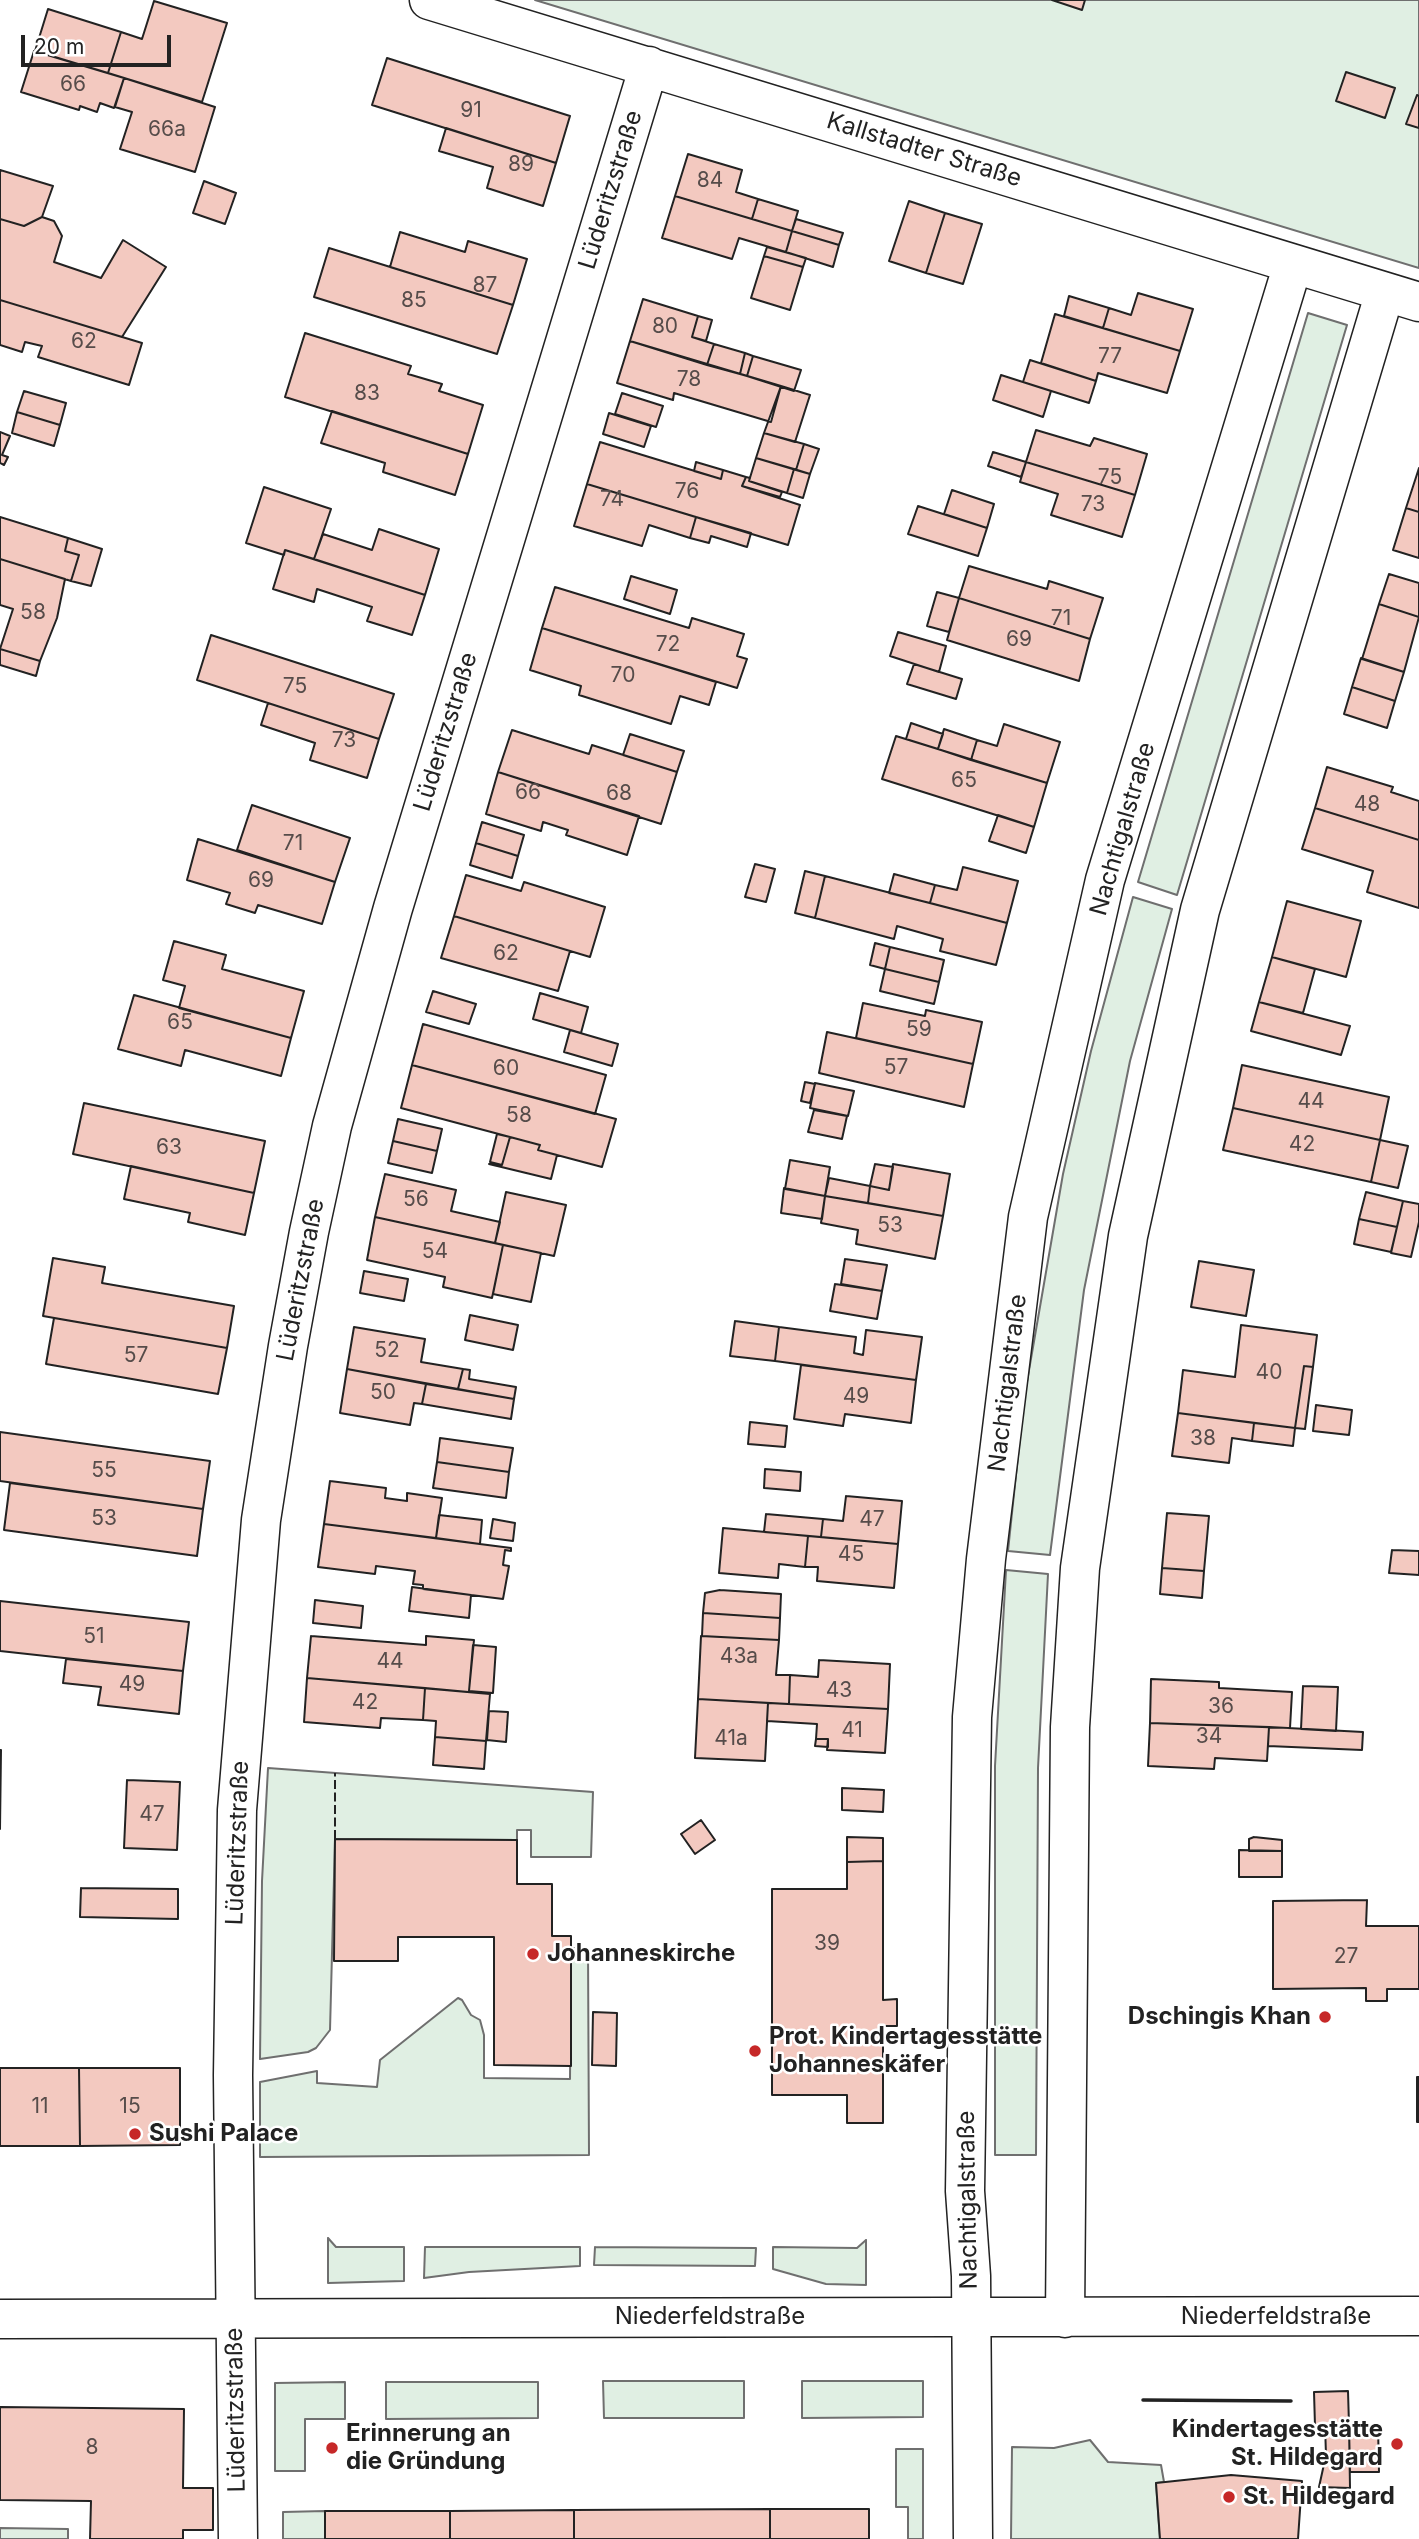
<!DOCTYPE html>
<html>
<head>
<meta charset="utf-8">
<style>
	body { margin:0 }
	#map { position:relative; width:1419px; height:2539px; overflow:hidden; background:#fff; font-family:Inter,sans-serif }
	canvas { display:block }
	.scale { position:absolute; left:21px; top:35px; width:150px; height:32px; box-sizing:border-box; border:4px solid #222; border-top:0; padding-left:9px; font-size:21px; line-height:24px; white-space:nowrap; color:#222; -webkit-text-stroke:5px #fff; paint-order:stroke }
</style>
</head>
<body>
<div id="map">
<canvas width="1419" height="2539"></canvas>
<div class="scale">20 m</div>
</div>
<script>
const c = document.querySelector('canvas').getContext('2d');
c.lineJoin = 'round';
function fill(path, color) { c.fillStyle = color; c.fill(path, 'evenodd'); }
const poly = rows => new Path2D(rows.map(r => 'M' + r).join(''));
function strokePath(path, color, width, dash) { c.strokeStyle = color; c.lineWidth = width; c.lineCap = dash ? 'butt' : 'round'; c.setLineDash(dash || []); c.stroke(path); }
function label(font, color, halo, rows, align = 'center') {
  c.font = font + ' Inter,sans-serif'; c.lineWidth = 5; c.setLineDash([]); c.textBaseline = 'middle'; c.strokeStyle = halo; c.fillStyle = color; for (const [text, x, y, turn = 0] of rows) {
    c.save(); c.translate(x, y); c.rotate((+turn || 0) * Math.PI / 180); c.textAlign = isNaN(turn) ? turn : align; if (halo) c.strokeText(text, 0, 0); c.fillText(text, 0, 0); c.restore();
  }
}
const green = poly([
	[535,0,1419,0,1419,268,535,0],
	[1308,313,1347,325,1177,895,1138,882,1308,313],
	[1133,897,1172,909,1130,1061,1084,1290,1050,1555,1008,1551,1024,1399,1063,1174,1091,1051,1133,897],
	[1006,1570,1048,1574,1038,1768,1036,2155,995,2155,995,1766,1006,1570],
	[268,1768,593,1792,591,1857,531,1857,531,1830,517,1830,517,1840,335,1839,330,2030,316,2048,308,2052,260,2059,262,1881,268,1768],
	[571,1948,588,1948,589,2155,260,2157,260,2082,317,2071,317,2083,377,2087,380,2060,458,1998,462,2000,471,2015,480,2020,484,2035,484,2078,570,2079,571,1948],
	[328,2238,336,2247,404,2247,404,2281,328,2283,328,2238],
	[866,2240,866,2285,826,2284,773,2269,773,2247,857,2248,866,2240],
	[425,2247,580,2247,580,2266,469,2272,424,2278,425,2247],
	[595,2247,756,2248,755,2266,594,2265,595,2247],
	[603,2381,744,2381,744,2418,604,2418,603,2381],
	[802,2381,923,2381,923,2417,802,2418,802,2381],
	[345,2382,345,2419,305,2419,305,2471,275,2471,275,2383,345,2382],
	[386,2382,538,2382,538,2418,386,2419,386,2382],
	[1090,2440,1108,2462,1161,2465,1164,2482,1156,2483,1160,2539,1011,2539,1012,2447,1054,2448,1090,2440],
	[896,2449,923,2449,923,2539,908,2539,908,2507,896,2507,896,2449],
	[325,2511,325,2539,283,2539,283,2512,325,2511],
	[0,2528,68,2529,68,2539,0,2539,0,2528]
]);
const building = poly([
	[1052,0,1085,0,1082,10,1052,0],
	[154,1,227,23,202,102,108,73,121,32,142,39,154,1],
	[48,9,121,32,108,73,35,51,48,9],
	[34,51,124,78,114,108,100,103,97,112,80,106,79,110,21,92,34,51],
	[387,58,570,116,556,163,372,105,387,58],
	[1346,72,1395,88,1385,118,1336,101,1346,72],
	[124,78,215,107,195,172,120,149,132,112,115,107,124,78],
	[1417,95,1419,96,1419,128,1406,124,1417,95],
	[446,128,556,163,543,206,487,188,493,167,439,151,446,128],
	[688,154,742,170,736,192,758,199,752,219,675,196,688,154],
	[0,170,53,186,42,217,24,226,0,219,0,170],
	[204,181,236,193,225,224,193,213,204,181],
	[675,196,792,231,786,252,739,238,732,259,662,238,675,196],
	[758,199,798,211,792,231,752,219,758,199],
	[909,201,945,213,926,273,889,261,909,201],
	[945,213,982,224,963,284,926,273,945,213],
	[42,217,54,221,62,236,54,262,101,278,123,240,166,267,122,337,0,300,0,219,24,226,42,217],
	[796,219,843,233,839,245,792,231,796,219],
	[792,231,839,245,833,267,786,252,792,231],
	[400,232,465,252,468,241,527,259,513,305,390,267,400,232],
	[767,247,806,258,803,267,764,256,767,247],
	[329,248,513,305,497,354,314,297,329,248],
	[764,256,803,267,790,310,751,298,764,256],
	[1138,293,1193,309,1180,351,1103,328,1109,308,1131,315,1138,293],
	[1069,296,1109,308,1103,328,1064,316,1069,296],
	[643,299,698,316,692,337,714,344,707,365,630,341,643,299],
	[0,300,142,343,129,385,38,357,42,346,25,342,22,352,0,345,0,300],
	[1055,314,1180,351,1167,393,1098,373,1096,381,1041,363,1055,314],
	[698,316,712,320,706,341,692,337,698,316],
	[305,333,411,366,408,374,442,384,439,391,483,405,468,454,285,397,305,333],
	[630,341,781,386,771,422,674,393,673,400,617,383,630,341],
	[714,344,745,353,740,374,707,365,714,344],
	[745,353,753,356,747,376,740,374,745,353],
	[753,356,801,370,794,391,747,376,753,356],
	[1030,360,1096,381,1089,403,1023,382,1030,360],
	[1001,375,1051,391,1043,417,993,400,1001,375],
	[781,386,810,395,795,442,764,433,781,386],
	[24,391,66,403,60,425,17,412,24,391],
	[622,393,663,406,656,427,615,414,622,393],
	[332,411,468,454,455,495,383,472,385,463,321,443,332,411],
	[17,412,60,425,54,446,12,433,17,412],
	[609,413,651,426,644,447,603,434,609,413],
	[1036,430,1090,446,1094,438,1147,454,1135,495,1026,462,1036,430],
	[0,432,10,436,2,455,8,457,4,465,0,463,0,432],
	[764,433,804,444,796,470,756,458,764,433],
	[600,442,721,479,723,470,746,477,742,486,800,505,788,545,587,484,600,442],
	[804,444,819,449,810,474,796,470,804,444],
	[993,452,1026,462,1021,477,988,466,993,452],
	[756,458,794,469,787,493,749,481,756,458],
	[696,462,723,470,721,479,694,471,696,462],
	[1026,462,1135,495,1122,537,1051,515,1058,494,1020,482,1026,462],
	[1419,468,1419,512,1406,508,1419,468],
	[794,469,810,474,803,498,787,493,794,469],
	[746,477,750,478,749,481,782,492,780,497,742,486,746,477],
	[587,484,696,517,690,538,649,525,642,546,574,526,587,484],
	[264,487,331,509,314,559,285,550,284,555,246,543,264,487],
	[952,490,994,504,987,528,944,514,952,490],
	[918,506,987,528,978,556,908,534,918,506],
	[1406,508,1419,512,1419,558,1393,550,1406,508],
	[0,517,68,538,65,551,79,555,71,581,0,559,0,517],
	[696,517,751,533,747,547,711,536,709,543,690,538,696,517],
	[379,529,439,549,425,595,314,559,323,534,372,550,379,529],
	[68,538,102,549,91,586,71,581,79,555,65,551,68,538],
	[285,550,425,595,412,635,367,621,372,607,317,589,314,602,273,589,285,550],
	[0,559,65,579,57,618,40,661,0,649,13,609,0,605,0,559],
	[969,566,1047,589,1049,581,1103,598,1090,639,959,598,969,566],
	[1389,574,1419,583,1419,617,1379,604,1389,574],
	[631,576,677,590,670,614,624,599,631,576],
	[555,587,689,628,692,618,744,634,737,656,747,659,737,688,542,628,555,587],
	[937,592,959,598,949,632,927,626,937,592],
	[959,598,1090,639,1079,681,947,640,959,598],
	[1379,604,1419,617,1404,672,1362,659,1379,604],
	[542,628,716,682,709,705,680,696,671,724,579,695,581,686,530,670,542,628],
	[898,632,946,646,939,672,890,656,898,632],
	[211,635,394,694,379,739,197,680,211,635],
	[0,649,40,661,36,676,0,665,0,649],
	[1361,658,1404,672,1395,701,1352,687,1361,658],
	[914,664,962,679,956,699,907,684,914,664],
	[1352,687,1395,701,1387,728,1344,714,1352,687],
	[268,703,379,739,367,778,310,760,315,743,261,725,268,703],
	[911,723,943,734,938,749,906,739,911,723],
	[1004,724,1060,742,1047,783,971,760,977,740,997,746,1004,724],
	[944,729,977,740,971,760,938,749,944,729],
	[512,730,589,754,592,745,677,772,661,824,498,772,512,730],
	[630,734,684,751,677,772,623,755,630,734],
	[896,736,1047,783,1034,827,882,779,896,736],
	[1327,767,1393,787,1391,792,1419,801,1419,840,1315,808,1327,767],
	[498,772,639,816,627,855,566,835,568,830,543,822,541,831,486,814,498,772],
	[252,805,350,838,335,882,237,850,252,805],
	[1315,808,1419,840,1419,908,1367,892,1373,871,1302,849,1315,808],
	[998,815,1034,827,1026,853,989,841,998,815],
	[482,822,524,835,518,856,476,843,482,822],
	[198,839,335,882,322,924,258,905,255,913,226,904,230,893,187,880,198,839],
	[476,843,518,856,512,878,470,865,476,843],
	[755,864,775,869,766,902,745,897,755,864],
	[963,867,1018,881,1007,923,930,903,935,885,957,890,963,867],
	[805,871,825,876,815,918,795,913,805,871],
	[894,874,935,885,930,903,889,893,894,874],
	[466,875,521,891,524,882,605,907,590,957,454,916,466,875],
	[825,876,1007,923,996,965,940,951,943,939,897,926,894,939,815,918,825,876],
	[1287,901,1361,921,1346,977,1272,957,1287,901],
	[454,916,570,951,558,991,441,958,454,916],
	[174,941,226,955,222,969,304,991,291,1038,179,1008,185,986,163,980,174,941],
	[875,943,890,947,885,969,870,965,875,943],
	[890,947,944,960,939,982,885,969,890,947],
	[1272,957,1315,969,1303,1013,1259,1002,1272,957],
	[885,969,939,982,934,1004,880,991,885,969],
	[433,991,476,1004,469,1024,426,1012,433,991],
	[540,993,588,1007,581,1033,533,1019,540,993],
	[134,995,291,1038,281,1076,185,1050,181,1066,118,1049,134,995],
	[1259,1002,1350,1026,1341,1055,1251,1031,1259,1002],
	[863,1003,925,1016,926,1010,982,1022,973,1064,856,1038,863,1003],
	[423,1024,606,1075,595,1114,412,1065,423,1024],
	[570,1030,618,1044,612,1066,564,1052,570,1030],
	[827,1032,973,1064,964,1107,819,1073,827,1032],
	[412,1065,616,1119,602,1167,538,1150,540,1145,401,1108,412,1065],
	[1242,1065,1389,1097,1380,1140,1233,1108,1242,1065],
	[805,1082,815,1084,810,1103,801,1101,805,1082],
	[815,1083,854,1091,848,1116,810,1108,815,1083],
	[84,1103,265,1141,254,1193,73,1154,84,1103],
	[1233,1108,1380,1140,1371,1182,1223,1150,1233,1108],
	[814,1110,847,1116,842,1139,808,1132,814,1110],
	[398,1119,442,1129,437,1151,393,1141,398,1119],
	[497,1134,510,1137,502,1165,490,1162,497,1134],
	[510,1137,540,1145,538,1150,557,1155,551,1179,489,1164,502,1165,510,1137],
	[1380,1140,1408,1146,1398,1188,1371,1182,1380,1140],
	[393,1141,437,1151,432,1173,388,1163,393,1141],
	[790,1160,830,1167,825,1196,785,1189,790,1160],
	[875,1164,893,1167,889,1190,870,1186,875,1164],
	[893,1164,950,1174,943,1216,868,1203,870,1186,889,1190,893,1164],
	[131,1166,254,1193,245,1235,188,1222,190,1213,124,1199,131,1166],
	[385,1174,456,1190,451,1211,500,1222,495,1243,375,1217,385,1174],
	[829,1178,870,1186,868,1203,825,1196,829,1178],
	[784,1188,825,1196,822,1219,781,1213,784,1188],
	[506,1192,566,1205,554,1256,495,1243,506,1192],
	[1366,1192,1403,1201,1397,1227,1359,1219,1366,1192],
	[825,1196,943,1216,935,1259,856,1244,858,1230,821,1223,825,1196],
	[1403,1201,1419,1204,1419,1222,1411,1257,1391,1253,1403,1201],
	[375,1217,503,1245,492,1298,443,1287,445,1277,367,1260,375,1217],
	[1359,1219,1397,1227,1391,1252,1354,1244,1359,1219],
	[503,1245,541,1253,531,1302,493,1294,503,1245],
	[53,1258,105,1267,102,1283,234,1306,227,1348,43,1316,53,1258],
	[845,1259,887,1265,882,1291,841,1284,845,1259],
	[1199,1261,1254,1270,1246,1316,1191,1307,1199,1261],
	[364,1271,408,1279,404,1301,360,1293,364,1271],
	[835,1284,882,1291,877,1319,830,1311,835,1284],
	[470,1315,518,1325,513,1350,465,1340,470,1315],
	[54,1318,227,1348,218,1394,46,1364,54,1318],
	[735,1321,779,1327,775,1361,730,1356,735,1321],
	[1241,1325,1317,1335,1313,1367,1304,1366,1295,1428,1178,1413,1183,1370,1235,1377,1241,1325],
	[354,1327,425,1339,421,1362,463,1369,458,1389,347,1369,354,1327],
	[779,1327,856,1337,854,1353,863,1355,866,1330,922,1337,916,1380,775,1361,779,1327],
	[801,1365,916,1380,911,1423,845,1414,843,1426,794,1419,801,1365],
	[1304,1366,1313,1367,1305,1429,1295,1428,1304,1366],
	[347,1369,426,1384,422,1404,414,1403,410,1425,340,1413,347,1369],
	[463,1369,470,1370,469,1379,516,1387,514,1399,458,1389,463,1369],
	[426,1384,514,1399,511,1419,422,1404,426,1384],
	[1316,1405,1352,1410,1349,1435,1313,1431,1316,1405],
	[1178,1413,1254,1423,1252,1441,1232,1438,1229,1463,1172,1456,1178,1413],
	[750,1422,787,1426,785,1447,748,1444,750,1422],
	[1254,1423,1295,1428,1293,1446,1252,1441,1254,1423],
	[0,1432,210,1461,203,1509,0,1481,0,1432],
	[440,1438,513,1448,509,1472,437,1462,440,1438],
	[437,1462,509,1472,506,1498,433,1488,437,1462],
	[765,1469,801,1472,800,1491,764,1488,765,1469],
	[330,1481,386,1488,385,1498,407,1501,407,1493,442,1498,436,1538,324,1524,330,1481],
	[10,1483,203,1509,197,1556,4,1530,10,1483],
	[846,1496,902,1501,898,1544,821,1537,823,1519,843,1521,846,1496],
	[1167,1513,1209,1516,1204,1571,1162,1568,1167,1513],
	[766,1514,823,1519,821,1537,764,1532,766,1514],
	[439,1515,482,1520,480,1544,436,1538,439,1515],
	[493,1519,515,1523,513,1541,490,1538,493,1519],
	[324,1524,511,1548,511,1551,505,1550,503,1565,509,1566,503,1599,423,1589,423,1585,413,1584,415,1571,376,1566,375,1574,318,1567,324,1524],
	[723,1528,808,1536,805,1567,779,1564,778,1578,719,1573,723,1528],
	[808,1536,898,1544,894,1588,817,1581,818,1567,805,1567,808,1536],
	[1392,1550,1419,1551,1419,1575,1389,1573,1392,1550],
	[1162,1568,1204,1571,1202,1598,1160,1594,1162,1568],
	[412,1587,471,1595,469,1618,409,1611,412,1587],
	[720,1590,781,1594,780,1618,703,1613,705,1593,720,1590],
	[315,1600,363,1606,361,1628,313,1623,315,1600],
	[0,1601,189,1622,183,1671,0,1651,0,1601],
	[703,1613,780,1618,779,1640,702,1636,703,1613],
	[311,1636,426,1645,426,1636,474,1640,469,1691,490,1694,307,1678,311,1636],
	[701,1636,779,1640,776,1675,790,1675,789,1704,698,1699,701,1636],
	[473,1645,496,1647,493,1693,469,1691,473,1645],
	[66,1659,183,1671,179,1714,98,1705,101,1687,63,1683,66,1659],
	[819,1660,890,1664,888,1709,789,1704,790,1675,818,1677,819,1660],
	[307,1678,425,1688,423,1720,381,1718,380,1728,304,1722,307,1678],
	[1151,1679,1219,1682,1219,1688,1292,1692,1290,1728,1150,1723,1151,1679],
	[1303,1686,1338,1687,1336,1731,1301,1729,1303,1686],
	[425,1688,490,1694,486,1741,435,1737,436,1721,423,1720,425,1688],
	[698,1699,768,1703,765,1761,695,1758,698,1699],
	[768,1703,888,1709,885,1753,827,1750,828,1739,816,1739,817,1724,767,1721,768,1703],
	[489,1711,508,1712,506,1742,487,1740,489,1711],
	[1150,1723,1269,1727,1267,1761,1215,1758,1214,1769,1148,1766,1150,1723],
	[1269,1727,1363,1732,1362,1750,1268,1746,1269,1727],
	[435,1737,486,1741,484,1769,433,1765,435,1737],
	[816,1739,828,1739,828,1747,815,1746,816,1739],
	[0,1750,1,1750,0,1829,0,1750],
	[127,1780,180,1782,177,1850,124,1848,127,1780],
	[842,1788,884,1790,883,1812,842,1810,842,1788],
	[701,1820,715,1840,695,1854,681,1834,701,1820],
	[847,1837,883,1838,883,1861,847,1862,847,1837],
	[1254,1837,1282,1840,1282,1851,1249,1851,1249,1839,1254,1837],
	[335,1839,517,1840,517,1884,552,1884,552,1936,571,1936,571,2066,494,2065,494,1937,398,1937,398,1961,334,1961,335,1839],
	[1239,1850,1282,1851,1282,1877,1239,1877,1239,1850],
	[883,1861,883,2000,897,1999,897,2026,883,2026,883,2123,847,2123,847,2095,772,2095,772,1889,847,1889,847,1862,883,1861],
	[81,1888,178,1889,178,1919,80,1917,81,1888],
	[1367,1900,1366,1926,1419,1926,1419,1989,1387,1989,1387,2001,1366,2001,1366,1988,1273,1989,1273,1901,1367,1900],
	[593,2012,617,2013,616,2066,592,2065,593,2012],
	[0,2068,79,2068,80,2146,0,2146,0,2068],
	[79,2068,180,2068,180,2145,80,2146,79,2068],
	[1417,2077,1419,2077,1419,2122,1417,2122,1417,2077],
	[1348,2391,1349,2425,1315,2426,1314,2392,1348,2391],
	[0,2407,184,2409,183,2488,213,2488,213,2530,183,2530,183,2539,90,2539,91,2501,0,2500,0,2407],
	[1325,2425,1349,2425,1350,2488,1319,2487,1326,2455,1325,2425],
	[1349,2426,1378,2426,1379,2472,1350,2472,1349,2426],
	[1231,2475,1302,2481,1298,2539,1160,2539,1156,2483,1231,2475],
	[770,2509,770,2539,574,2539,574,2510,770,2509],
	[770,2509,869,2509,869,2539,770,2539,770,2509],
	[574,2510,574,2539,450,2539,450,2511,574,2510],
	[325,2511,450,2511,450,2539,325,2539,325,2511]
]);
const minor = poly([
	[429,0,1419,302],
	[1065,2318,1070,1727,1080,1568,1128,1236,1200,910,1385,292],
	[0,2319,1419,2316],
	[238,2539,233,2075,237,1810,261,1520,288,1346,309,1232,332,1126,393,908,649,66],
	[973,2539,971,2276,965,2191,972,1717,986,1559,1028,1217,1105,880,1293,264]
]);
const fence = poly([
	[335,1839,335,1773]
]);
const wall = poly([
	[1143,2400,1291,2401]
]);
const markers = [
	[533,1954,7,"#c62828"],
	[1325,2017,7,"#c62828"],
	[755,2051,7,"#c62828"],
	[135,2134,7,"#c62828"],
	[1397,2444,7,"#c62828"],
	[332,2448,7,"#c62828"],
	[1229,2497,7,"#c62828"]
];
const numberNames = [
	["66",73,85],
	["91",471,111],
	["66a",167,130],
	["89",521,165],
	["84",710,181],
	["87",485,286],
	["85",414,301],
	["80",665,327],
	["62",84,342],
	["77",1110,357],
	["78",689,380],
	["83",367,394],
	["75",1110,478],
	["76",687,492],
	["74",612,500],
	["73",1093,505],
	["58",33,613],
	["71",1061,619],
	["69",1019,640],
	["72",668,645],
	["70",623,676],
	["75",295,687],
	["73",344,741],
	["65",964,781],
	["66",528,793],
	["68",619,794],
	["48",1367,805],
	["71",293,844],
	["69",261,881],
	["62",506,954],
	["65",180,1023],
	["59",919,1030],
	["57",896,1068],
	["60",506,1069],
	["44",1311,1102],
	["58",519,1116],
	["42",1302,1145],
	["63",169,1148],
	["56",416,1200],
	["53",890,1226],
	["54",435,1252],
	["52",387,1351],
	["57",136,1356],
	["40",1269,1373],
	["50",383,1393],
	["49",856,1397],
	["38",1203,1439],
	["55",104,1471],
	["53",104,1519],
	["47",872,1520],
	["45",851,1555],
	["51",94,1637],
	["43a",739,1657],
	["44",390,1662],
	["49",132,1685],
	["43",839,1691],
	["42",365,1703],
	["36",1221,1707],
	["41",852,1731],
	["34",1209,1737],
	["41a",731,1739],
	["47",152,1815],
	["39",827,1944],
	["27",1346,1957],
	["11",40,2107],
	["15",130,2107],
	["8",92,2448]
];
const streetNames = [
	["Kallstadter Straße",924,150,17],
	["Lüderitzstraße",611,190,-73],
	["Lüderitzstraße",446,732,-73],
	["Nachtigalstraße",1123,829,-74],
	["Lüderitzstraße",301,1280,-79],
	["Nachtigalstraße",1008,1383,-83],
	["Lüderitzstraße",238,1843,-88],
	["Nachtigalstraße",968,2200,-91],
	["Niederfeldstraße",710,2317],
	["Niederfeldstraße",1276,2317],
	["Lüderitzstraße",236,2410,-91]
];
const poiNames = [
	["Johanneskirche",547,1954],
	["Dschingis Khan",1311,2017,"right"],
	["Prot. Kindertagesstätte",769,2037],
	["Johanneskäfer",769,2065],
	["Sushi Palace",149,2134],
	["Kindertagesstätte",1383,2430,"right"],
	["St. Hildegard",1383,2458,"right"],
	["Erinnerung an",346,2434],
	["die Gründung",346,2462],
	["St. Hildegard",1243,2497]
];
fill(green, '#e0efe3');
strokePath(green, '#6f6f6f', 2);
fill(building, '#f3c9c0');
strokePath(building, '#222', 2);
strokePath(minor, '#222', 41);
strokePath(minor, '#fff', 38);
strokePath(fence, '#222', 2, [9, 3.5]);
strokePath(wall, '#222', 3.5);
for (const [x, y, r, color] of markers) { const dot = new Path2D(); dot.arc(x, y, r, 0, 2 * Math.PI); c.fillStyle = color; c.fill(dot); strokePath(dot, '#fff', 2.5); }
label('21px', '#564c4a', null, numberNames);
label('24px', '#222', '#fff', streetNames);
label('bold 24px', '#222', '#fff', poiNames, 'left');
</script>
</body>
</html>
